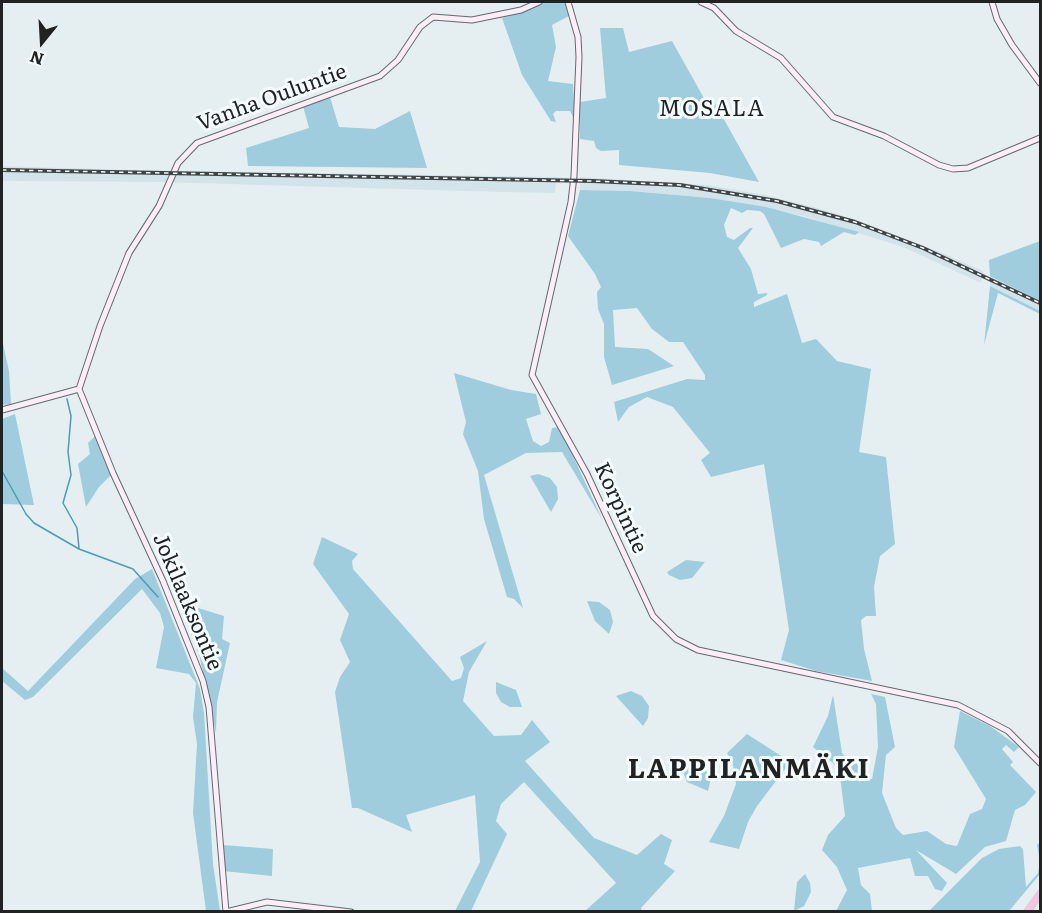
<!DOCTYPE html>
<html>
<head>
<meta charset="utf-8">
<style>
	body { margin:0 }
	#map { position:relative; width:1042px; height:913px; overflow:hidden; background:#e5eff2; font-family:Literata,serif }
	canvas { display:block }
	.frame { position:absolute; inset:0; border:3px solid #202324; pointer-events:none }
	.north { position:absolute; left:12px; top:12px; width:60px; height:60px; -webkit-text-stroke:4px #f4fcfe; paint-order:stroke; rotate:198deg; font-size:16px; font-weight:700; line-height:24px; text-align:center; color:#202324 }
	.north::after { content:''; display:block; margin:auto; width:21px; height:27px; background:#202324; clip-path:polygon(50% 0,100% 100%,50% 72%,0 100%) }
</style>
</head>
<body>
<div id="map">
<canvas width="1042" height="913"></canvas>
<div class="frame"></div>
<div class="north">N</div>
</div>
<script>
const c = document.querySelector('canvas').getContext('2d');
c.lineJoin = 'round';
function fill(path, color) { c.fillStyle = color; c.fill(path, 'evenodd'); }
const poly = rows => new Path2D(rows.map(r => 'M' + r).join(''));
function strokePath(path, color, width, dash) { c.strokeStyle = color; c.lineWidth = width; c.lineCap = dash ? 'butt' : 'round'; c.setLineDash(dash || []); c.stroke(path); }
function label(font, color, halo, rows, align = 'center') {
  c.font = font + ' Literata,serif'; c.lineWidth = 6; c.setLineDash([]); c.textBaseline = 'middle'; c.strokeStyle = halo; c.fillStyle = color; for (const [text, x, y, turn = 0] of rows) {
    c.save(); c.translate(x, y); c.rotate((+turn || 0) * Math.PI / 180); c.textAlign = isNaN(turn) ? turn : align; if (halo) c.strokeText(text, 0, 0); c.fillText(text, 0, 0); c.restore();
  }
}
const built = poly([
	[2,166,127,170,557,177,555,193,500,192,158,182,2,181],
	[580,177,708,185,765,195,814,207,860,221,947,255,983,271,981,283,903,247,804,216,710,198,630,191,580,190],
	[990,276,1040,301,1040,311,990,286]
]);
const green = poly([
	[544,2,565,2,569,16,552,25,556,47,548,81,573,84,574,103,573,117,570,111,556,111,553,114,556,122,551,121,522,75,502,18,533,8],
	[600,28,623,28,629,52,672,41,705,100,712,98,759,182,710,173,619,165,619,150,601,151,596,148,594,141,580,139,580,102,606,98],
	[330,97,339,127,375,129,410,111,427,168,248,166,246,148,309,128,303,106],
	[580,190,630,191,710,198,766,207,859,232,855,235,844,232,821,246,819,242,804,239,781,248,764,214,760,211,747,210,742,213,731,208,724,225,727,237,734,240,750,228,753,228,738,248,751,269,758,294,767,293,767,295,754,302,754,307,787,294,802,343,816,339,837,361,871,369,859,452,886,457,895,544,880,556,874,587,876,616,866,616,861,620,864,649,872,681,816,671,781,660,789,630,764,464,711,477,701,460,710,453,673,407,647,397,629,407,618,422,614,402,687,379,705,380,705,375,683,342,669,342,652,329,637,308,613,310,615,347,648,349,674,366,612,385,604,357,604,324,598,309,597,292,601,287,595,274,568,236],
	[1040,241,1040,301,990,276,989,260],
	[990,286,1040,311,1040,314,998,293,984,345],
	[2,339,9,371,11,404,2,405],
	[454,373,511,390,536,394,541,414,526,419,533,441,541,446,549,442,552,428,559,427,561,430,602,519,562,452,526,453,484,475,523,608,514,599,507,597,484,519,478,471,463,434,466,422],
	[15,414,34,505,2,504,2,419],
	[97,434,113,473,99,487,86,507,78,464,90,454,88,443],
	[538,474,550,478,557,487,558,499,551,512,530,476],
	[322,537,358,554,352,561,353,569,452,681,461,678,464,668,460,657,487,641,469,672,463,701,494,736,521,735,532,720,550,742,525,761,594,838,637,855,661,834,672,840,664,864,675,871,641,908,642,911,585,911,616,883,524,782,501,804,496,821,507,834,471,911,455,911,480,862,475,795,406,815,412,832,358,808,352,808,335,692,340,677,350,662,340,640,349,614,313,564],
	[686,560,705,562,692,578,680,580,669,575,667,572],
	[152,569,200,689,204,713,213,864,220,911,206,911,193,813,197,744,193,717,196,683,189,674,156,668,164,627,160,613,142,589,33,697,25,700,2,681,2,668,28,691,135,579],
	[587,601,599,602,610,610,613,622,609,634,595,621],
	[179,602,224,616,222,639,230,643,217,702,216,733,199,654],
	[496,682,516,690,522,707,510,707,501,702,496,693],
	[631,691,642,696,649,706,648,718,643,726,616,696],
	[871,694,885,697,895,747,886,755,882,793,896,828,903,835,927,831,946,844,957,846,970,814,982,809,986,799,954,747,960,711,990,726,1019,747,1014,752,1006,745,1002,749,1013,762,1010,765,1036,792,1025,805,1015,810,1006,841,985,847,956,874,916,850,947,883,942,891,935,889,928,876,915,876,910,858,858,868,861,885,870,894,872,911,836,911,847,890,837,867,822,850,828,835,845,816,839,768,813,747,828,716,833,695,842,753,846,758,854,759,864,776,872,779,878,747,876,704],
	[747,734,789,761,789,764,757,806,748,822,739,849,709,842,724,816,736,784,733,764,727,753],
	[685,759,697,761,706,770,710,782,708,791,687,782,679,761],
	[1040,842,1040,874,1009,911,929,911,982,858,999,849,1020,846,1023,849,1026,887,1038,873,1040,862,1037,845],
	[223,845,273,849,272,876,223,871],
	[805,874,810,883,811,892,804,906,794,911,797,882]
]);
const stream = poly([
	[67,399,71,416,68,452,71,475,63,503,77,528,79,548],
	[2,462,2,471,26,514,34,523,79,549,133,569,158,597]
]);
const secondary = poly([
	[568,2,578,37,579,57,574,176,571,202,532,375,587,474,653,616,676,639,698,650,958,705,1008,731,1040,763],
	[701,2,714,8,736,31,781,58,833,117,884,136,939,165,953,169,968,168,1040,138],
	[992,2,997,19,1012,45,1040,83],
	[79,389,113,473,163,581,203,681,209,707,226,912],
	[2,410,79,389,100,326,129,253,159,206,178,163,197,143,380,76,398,60,420,27,433,17,472,20,521,10,539,2],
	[226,912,267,902,351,912]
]);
const highway = poly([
	[1027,912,1040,894]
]);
const rail = poly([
	[2,170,593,181,680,185,777,201,855,222,923,248,1040,303]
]);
const streetNames = [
	["Vanha Ouluntie",272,98,-20],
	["Korpintie",620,508,65],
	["Jokilaaksontie",187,602,67]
];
const neighbourhoodNames = [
	["MOSALA",712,110]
];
const districtNames = [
	["LAPPILANMÄKI",749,770]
];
fill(built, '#d2e4ea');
fill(green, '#9fcddd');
strokePath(stream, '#4b9cb6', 1.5);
strokePath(secondary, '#626a6d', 7);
strokePath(highway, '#c9caca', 8);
strokePath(secondary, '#fcedf6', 5);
strokePath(highway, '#f5c4e1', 7);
strokePath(rail, '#404445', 4);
strokePath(rail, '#f4fcfe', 1.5, [4.5]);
label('21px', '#202324', '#f4fcfe', streetNames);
c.letterSpacing = '1.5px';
label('22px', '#202324', '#f4fcfe', neighbourhoodNames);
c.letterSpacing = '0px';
c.letterSpacing = '1.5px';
label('bold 27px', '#202324', '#f4fcfe', districtNames);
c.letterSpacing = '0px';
</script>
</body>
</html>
